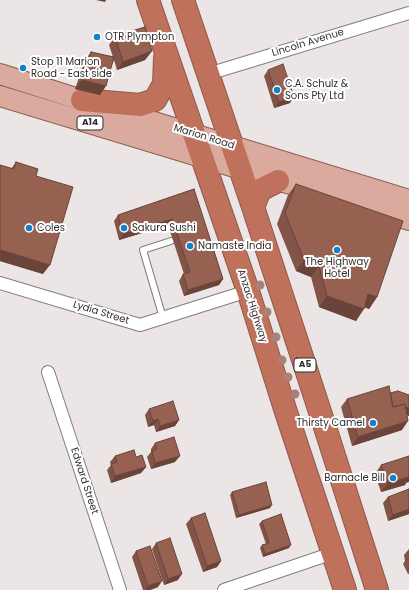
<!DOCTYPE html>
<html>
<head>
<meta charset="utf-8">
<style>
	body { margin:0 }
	canvas { display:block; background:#ebe6e5 }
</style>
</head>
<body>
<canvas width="409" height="590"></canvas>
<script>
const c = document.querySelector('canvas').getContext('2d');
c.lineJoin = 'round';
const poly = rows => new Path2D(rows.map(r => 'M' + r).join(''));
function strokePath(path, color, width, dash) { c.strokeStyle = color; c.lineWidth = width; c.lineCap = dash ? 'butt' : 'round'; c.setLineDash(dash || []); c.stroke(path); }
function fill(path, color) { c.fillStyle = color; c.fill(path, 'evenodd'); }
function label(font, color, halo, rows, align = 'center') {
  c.font = font + ' Poppins,sans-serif'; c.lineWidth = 4; c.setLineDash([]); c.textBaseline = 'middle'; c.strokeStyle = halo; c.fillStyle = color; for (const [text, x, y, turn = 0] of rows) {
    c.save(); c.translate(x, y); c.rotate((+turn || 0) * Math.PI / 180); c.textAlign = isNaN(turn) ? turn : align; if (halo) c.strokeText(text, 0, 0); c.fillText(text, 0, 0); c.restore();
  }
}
const lane = poly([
	[163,318,143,250,171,241]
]);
const street = poly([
	[208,74,409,13],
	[0,283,140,325,248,291],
	[48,372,120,590],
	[224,590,333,553]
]);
const primary = poly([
	[0,74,82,100,409,200],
	[0,96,409,220]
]);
const highway = poly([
	[148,0,248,291,285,409,345,590],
	[183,0,253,207,324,424,377,590],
	[82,100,140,105,155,100,164,84,165,58],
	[253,207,260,190,278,181]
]);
const trees = [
	[260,285],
	[267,312],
	[276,337],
	[282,360],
	[288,377],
	[295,394]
];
const wall = poly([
	[115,36,152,51,145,60,117,70,114,60,100,95,75,89,85,60,91,52,113,57,109,45],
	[268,70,290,103,274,108,264,76],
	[16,162,36,176,43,274,0,261,0,165,11,169],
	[296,184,377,297,369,309,364,307,356,321,319,307,311,277,296,271,277,224,288,195],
	[194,189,223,279,219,285,184,296,179,281,183,274,184,274,168,225,119,240,114,221,118,215],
	[390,393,402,430,352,446,341,407,347,399],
	[149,409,179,420,175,426,156,432,154,425,148,427,145,415],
	[155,443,175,462,151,469,147,457,151,452,151,449],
	[115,456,136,457,146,467,141,473,111,483,107,470,111,465,110,462],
	[381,465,406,483,405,485,381,492,375,474],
	[232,492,270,508,236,518,230,495],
	[388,497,409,514,388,521,383,503],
	[191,518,221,561,217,567,203,572,186,524],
	[262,521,289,548,263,557,260,548,262,545,266,544,259,524],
	[156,543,178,580,164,585,152,549],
	[409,549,409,574,408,574,403,564,405,561,404,555],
	[136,551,158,587,150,590,143,590,132,557]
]);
const shadedWall = poly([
	[96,0,106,0,105,2],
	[152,51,145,60,117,70,123,62],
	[82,80,106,86,100,95,75,89],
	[294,97,290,103,274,108,279,102],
	[172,219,168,225,119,240,123,234],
	[0,250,50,265,43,274,0,261],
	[304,260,319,266,311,277,296,271],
	[223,279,219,285,184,296,188,290],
	[368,294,377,297,369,309,360,305],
	[327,296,364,309,356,321,319,307],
	[403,406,409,408,409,416,398,412],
	[158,419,154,425,148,427,153,421],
	[179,420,175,426,156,432,160,426],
	[408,421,402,430,352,446,358,437],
	[180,456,175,462,151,469,155,463],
	[146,467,141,473,111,483,115,476],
	[409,477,409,482,406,483,405,485,381,492,388,483],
	[272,505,270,508,236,518,239,515],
	[409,509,409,514,388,521,393,515],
	[291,545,289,548,263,557,265,554],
	[221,561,217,567,203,572,207,566],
	[182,574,178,580,164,585,168,579],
	[162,581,158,587,150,590,145,590,148,586]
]);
const building = poly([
	[145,27,152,51,123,62,115,36,145,27],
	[91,52,114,57,106,86,82,80,91,52],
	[283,64,294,97,279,102,268,70,283,64],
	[16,162,38,169,36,176,73,187,50,265,0,250,0,165,14,169,16,162],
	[296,184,403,221,377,297,368,294,364,309,327,296,319,266,304,260,285,213,296,184],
	[194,189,223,279,188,290,183,274,190,272,172,219,123,234,118,215,194,189],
	[389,386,393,407,405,404,408,421,358,437,347,399,389,386],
	[398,391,409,395,409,408,406,407,405,404,393,407,390,393,398,391],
	[173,401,179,420,160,426,158,419,153,421,149,409,173,401],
	[174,437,180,456,155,463,152,451,157,449,155,443,174,437],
	[134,450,136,457,142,455,146,467,115,476,111,464,117,462,115,456,134,450],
	[409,456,409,477,388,483,381,465,409,456],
	[266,482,272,505,239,515,232,492,266,482],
	[409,489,409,509,393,515,388,497,409,489],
	[205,513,221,561,207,566,191,518,205,513],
	[281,514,291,545,265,554,262,545,269,543,262,521,281,514],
	[170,538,182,574,168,579,156,543,170,538],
	[150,546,162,581,148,586,136,551,150,546]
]);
const markers = [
	[97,37,4,"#1480ca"],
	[23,68,4,"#1480ca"],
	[277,90,4,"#1480ca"],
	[29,228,4,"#1480ca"],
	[124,228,4,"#1480ca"],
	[190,246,4,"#1480ca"],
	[337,250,4,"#1480ca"],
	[373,423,4,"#1480ca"],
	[393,478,4,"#1480ca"]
];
const shields = [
	[90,123,26],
	[305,365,22]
];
const shieldNames = [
	["A14",90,123],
	["A5",305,365]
];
const poiNames = [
	["OTR Plympton",105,37],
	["Stop 11 Marion",31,62],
	["Road - East side",31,74],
	["C.A. Schulz &",285,84],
	["Sons Pty Ltd",285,96],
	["Coles",37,228],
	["Sakura Sushi",132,228],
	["Namaste India",198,246],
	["The Highway",337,262,"center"],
	["Hotel",337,274,"center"],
	["Thirsty Camel",365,423,"right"],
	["Barnacle Bill",385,478,"right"]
];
const streetNames = [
	["Lincoln Avenue",308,43,-17],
	["Marion Road",204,137,17],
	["Anzac Highway",252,306,72],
	["Lydia Street",101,313,17],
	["Edward Street",84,481,72]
];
strokePath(lane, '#827e7c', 8);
strokePath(street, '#827e7c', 14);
strokePath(primary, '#8d5a4b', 22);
strokePath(highway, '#8d5a4b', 24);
strokePath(lane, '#fff', 6);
strokePath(street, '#fff', 12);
strokePath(primary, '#d9aa9d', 20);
strokePath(highway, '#bf715b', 22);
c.fillStyle = '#aa8176';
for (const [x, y] of trees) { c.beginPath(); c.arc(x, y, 4.5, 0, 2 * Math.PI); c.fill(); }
fill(wall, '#825347');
fill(shadedWall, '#6a4439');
fill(building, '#976152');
strokePath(building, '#6a4439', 1);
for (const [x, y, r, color] of markers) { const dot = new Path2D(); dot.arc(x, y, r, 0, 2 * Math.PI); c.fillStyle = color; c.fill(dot); strokePath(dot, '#fff', 1.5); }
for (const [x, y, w] of shields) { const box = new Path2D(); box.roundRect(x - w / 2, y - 7, w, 14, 3); c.fillStyle = '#fff'; c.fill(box); strokePath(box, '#312f2e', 1); }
label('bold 9px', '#312f2e', null, shieldNames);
label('10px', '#312f2e', '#fff', poiNames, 'left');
label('10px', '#312f2e', '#fff', streetNames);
</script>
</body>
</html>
